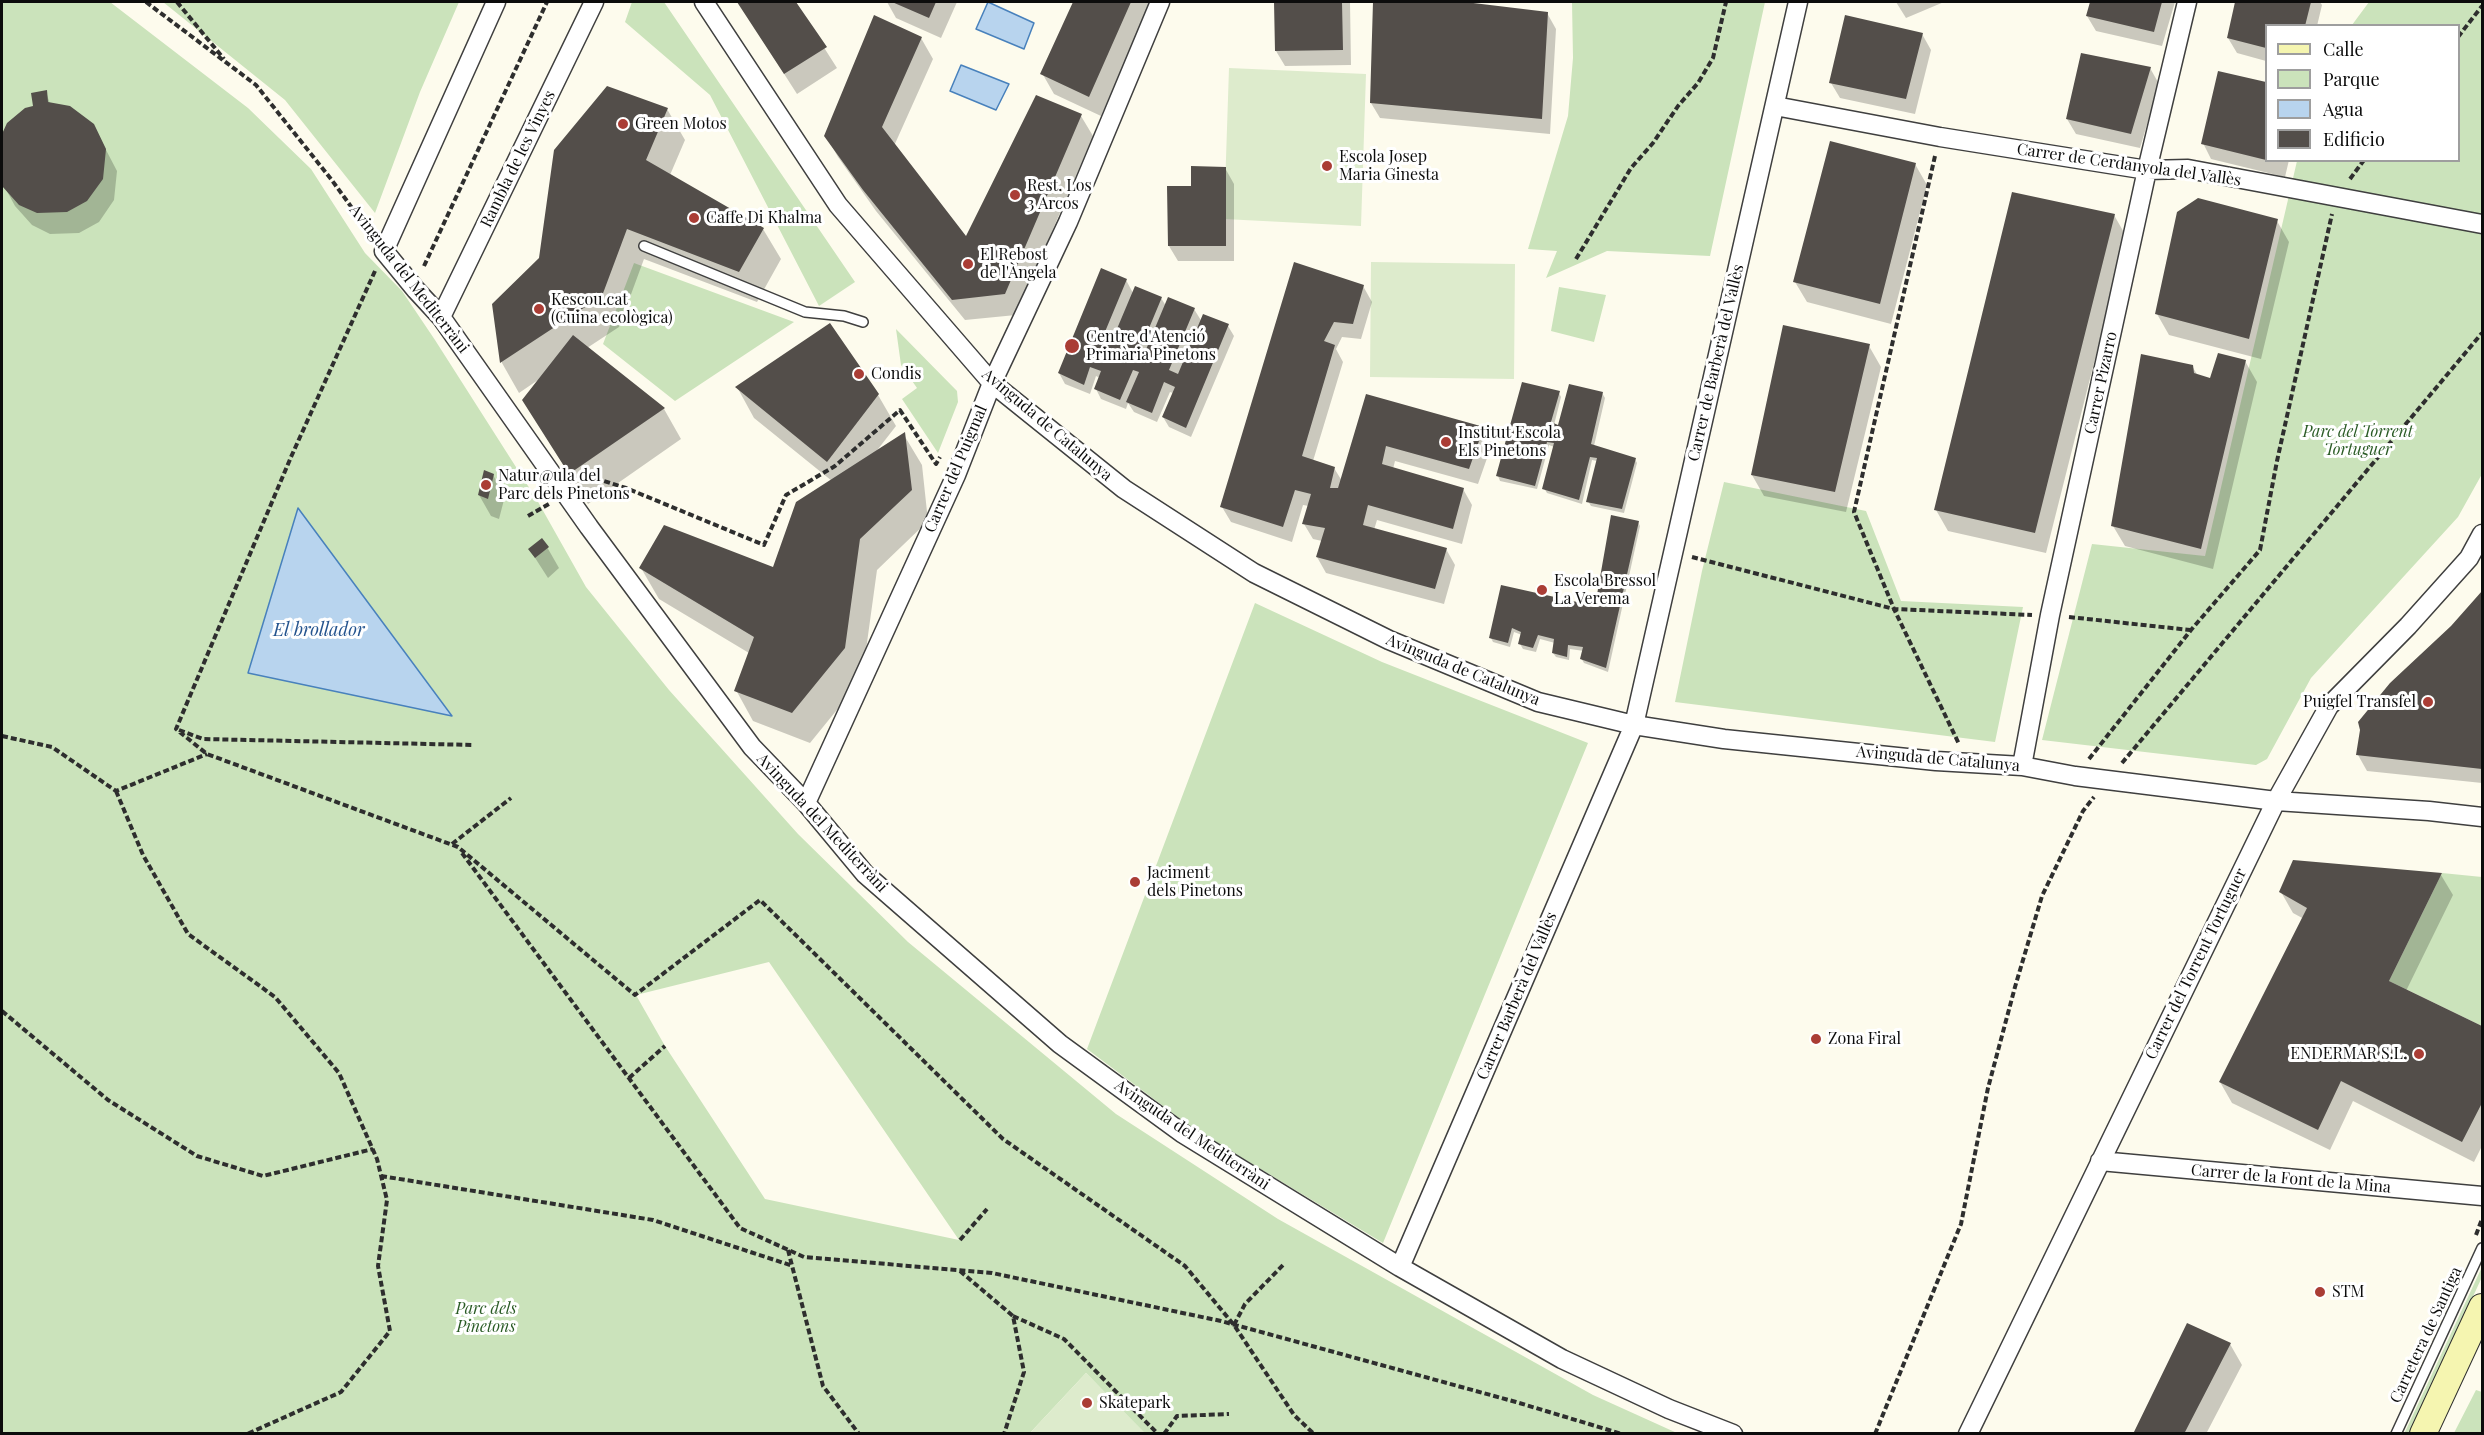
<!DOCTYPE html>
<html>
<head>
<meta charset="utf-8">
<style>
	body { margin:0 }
	#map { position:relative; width:2484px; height:1435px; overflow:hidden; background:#fdfbed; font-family:"Playfair Display",serif }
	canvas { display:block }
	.frame { position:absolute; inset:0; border:3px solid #0c0c0c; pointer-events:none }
	.legend { position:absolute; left:2265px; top:24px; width:195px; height:138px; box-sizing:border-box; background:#fff; border:2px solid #9e9e9e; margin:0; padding:8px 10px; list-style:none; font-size:18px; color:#0c0c0c }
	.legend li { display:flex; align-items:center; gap:12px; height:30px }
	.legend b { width:30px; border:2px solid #9e9e9e }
</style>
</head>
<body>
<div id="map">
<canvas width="2484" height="1435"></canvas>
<div class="frame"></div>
<ul class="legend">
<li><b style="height:8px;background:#f5f5b0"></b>Calle</li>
<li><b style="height:16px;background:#cbe3bb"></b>Parque</li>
<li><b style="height:16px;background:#b8d4ee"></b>Agua</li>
<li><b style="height:16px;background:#534e4a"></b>Edificio</li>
</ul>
</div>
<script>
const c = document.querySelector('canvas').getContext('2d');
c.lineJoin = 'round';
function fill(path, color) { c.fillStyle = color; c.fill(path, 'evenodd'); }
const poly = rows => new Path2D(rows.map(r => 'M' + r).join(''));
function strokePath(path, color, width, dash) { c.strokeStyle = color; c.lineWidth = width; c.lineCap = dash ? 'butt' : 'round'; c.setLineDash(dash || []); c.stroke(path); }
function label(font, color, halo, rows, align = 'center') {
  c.font = font + ' "Playfair Display",serif'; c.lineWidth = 6; c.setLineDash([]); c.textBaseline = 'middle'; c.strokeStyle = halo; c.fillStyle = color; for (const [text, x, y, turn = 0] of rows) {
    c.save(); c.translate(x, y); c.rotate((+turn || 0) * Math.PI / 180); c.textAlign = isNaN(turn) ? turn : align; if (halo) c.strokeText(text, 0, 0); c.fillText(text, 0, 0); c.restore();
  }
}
const green = poly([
	[2,2,110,2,248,108,311,169,365,253,402,291,435,340,537,500,586,587,669,690,798,834,908,942,1116,1114,1278,1219,1593,1395,1677,1433,1144,1433,1086,1373,1030,1433,2,1433],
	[298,509,452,715,249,673],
	[769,962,959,1240,765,1199,665,1046,636,995],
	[163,2,459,2,420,92,375,213,285,100],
	[632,2,664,2,855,282,819,306,710,95,625,22],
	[1572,2,1765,2,1710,256,1607,251,1546,278,1557,251,1528,249,1568,116,1573,58],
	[2369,2,2482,2,2482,474,2458,517,2311,678,2267,759,2256,765,2042,740,2092,544,2205,556,2297,161,2458,160,2458,26,2352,25],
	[634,263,794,322,675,401,603,344],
	[1559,287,1606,295,1594,342,1551,331],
	[896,329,957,391,958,402,938,453,902,399,917,388,901,365],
	[1724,482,1866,511,1901,601,2023,607,1995,742,1675,702,1702,571],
	[1255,603,1382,662,1588,743,1383,1243,1191,1127,1087,1049],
	[2442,873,2482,877,2482,1026,2389,981],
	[2482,1267,2482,1277,2410,1433,2404,1434],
	[2476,1390,2482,1392,2482,1433,2454,1433]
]);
const pitch = poly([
	[1229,68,1366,74,1361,226,1224,219],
	[1371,262,1515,264,1514,379,1370,377],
	[1086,1373,1145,1433,1030,1433]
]);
const water = poly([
	[988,2,1034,23,1024,49,976,29,988,2],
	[961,65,1009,84,996,110,950,91,961,65],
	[298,508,452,716,248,673,298,508]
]);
const shadow = poly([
	[738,2,795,2,837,68,797,94],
	[887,2,957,2,941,38,896,18],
	[1074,2,1151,2,1101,116,1054,94,1042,73],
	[1276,2,1350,2,1351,65,1285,66,1276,51],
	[1375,2,1452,2,1547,13,1556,29,1550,134,1380,118,1371,103],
	[1896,2,1944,2,1906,18],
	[2092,2,2175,2,2162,46,2096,31,2087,16],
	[2236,2,2320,2,2322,5,2317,26,2266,26,2266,61,2237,53,2228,38],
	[1922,34,1931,50,1915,114,1840,98,1831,83],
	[921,38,933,59,894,146,967,239,1081,116,1093,136,1016,315,965,320,876,211,838,157,826,136],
	[2150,68,2159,84,2140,148,2076,134,2067,119],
	[2219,73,2266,83,2266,160,2289,160,2285,177,2211,159,2203,143],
	[46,92,50,104,93,125,117,171,114,200,99,222,79,233,50,234,32,225,15,206,2,182,2,138,8,124,35,107],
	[667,109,685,140,670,175,763,229,781,259,757,302,644,259,619,327,587,348,664,409,681,439,588,504,523,400,538,380,519,393,502,363,494,305,540,259],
	[1915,164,1927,185,1891,324,1807,302,1795,282],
	[1225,168,1234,184,1234,261,1178,261,1169,246,1192,187],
	[2114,215,2126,236,2046,553,1948,531,1936,510],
	[2277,221,2289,242,2261,359,2169,335,2157,314],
	[1295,264,1363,286,1372,302,1361,339,1342,337,1336,349,1343,362,1313,461,1334,468,1342,481,1367,396,1483,428,1492,444,1478,484,1395,461,1393,469,1463,489,1472,505,1462,544,1377,520,1374,530,1446,549,1455,565,1444,604,1326,573,1317,557,1322,541,1313,539,1304,524,1309,506,1303,505,1292,542,1231,522,1222,507],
	[1126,280,1133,293,1161,298,1166,306,1194,309,1202,322,1228,326,1234,336,1191,437,1169,427,1163,417,1173,393,1170,392,1157,422,1134,412,1128,403,1126,409,1101,399,1096,389,1100,378,1096,376,1090,394,1065,384,1059,373],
	[1869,346,1881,367,1846,512,1764,496,1752,475],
	[2245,361,2257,382,2213,569,2125,546,2113,526,2192,366,2198,376,2211,380],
	[737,387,878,395,896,426,875,453,904,435,922,465,928,521,877,570,862,679,810,743,753,721,736,690,749,653,659,599,641,568,774,569,832,481,754,418],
	[1559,393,1561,397,1554,425,1559,427,1602,393,1605,398,1594,446,1635,459,1637,463,1624,513,1591,506,1588,501,1597,461,1592,460,1582,504,1547,493,1544,488,1554,447,1549,445,1537,489,1500,481,1498,476],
	[493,475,505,496,499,519,491,516,479,495],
	[1638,522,1640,526,1608,672,1584,663,1581,658,1584,651,1570,649,1569,660,1556,657,1553,653,1555,643,1540,639,1536,652,1523,649,1520,644,1522,635,1514,632,1510,647,1493,642,1491,638,1503,587,1596,608],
	[547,547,559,568,548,578,530,550],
	[2482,593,2482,783,2367,771,2358,755,2453,626],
	[2441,875,2453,895,2406,991,2482,1028,2482,1146,2474,1162,2353,1101,2330,1150,2232,1103,2220,1082,2304,919,2293,913,2281,892],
	[2230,1344,2242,1365,2206,1434,2134,1434]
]);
const building = poly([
	[737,2,796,2,827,47,784,74],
	[892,2,936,2,929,18],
	[1073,2,1131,2,1089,97,1040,74],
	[1274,2,1342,2,1343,50,1275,51],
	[1373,2,1465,2,1548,12,1542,119,1370,103],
	[2090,2,2162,2,2154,32,2086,16],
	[2235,2,2311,2,2305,26,2266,26,2266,48,2227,38],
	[874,15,922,37,882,127,966,236,1036,95,1082,114,1005,294,952,300,863,190,824,136],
	[1845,15,1923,33,1906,99,1829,83],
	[2081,53,2151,67,2131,134,2066,119],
	[2218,71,2266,82,2266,160,2201,144],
	[607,86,668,108,646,160,764,228,739,272,627,229,602,296,500,363,492,304,539,258,554,150],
	[47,90,48,102,70,106,94,124,106,149,103,179,87,201,67,212,37,213,19,205,2,186,2,134,7,123,25,108,33,106,31,93],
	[1830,141,1916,163,1880,304,1793,282],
	[1191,166,1226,167,1226,246,1168,246,1167,186,1191,186],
	[2012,192,2115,214,2035,533,1934,510],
	[2198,198,2278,219,2249,339,2155,314,2177,212],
	[1294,262,1364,285,1353,324,1334,322,1324,341,1335,345,1302,456,1335,467,1330,488,1338,488,1366,394,1484,427,1469,469,1386,446,1382,464,1464,488,1453,529,1368,505,1363,525,1447,548,1435,589,1316,557,1325,528,1302,524,1311,494,1295,490,1283,527,1220,507],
	[1101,268,1127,279,1102,339,1111,343,1135,286,1162,297,1137,357,1142,359,1168,297,1195,308,1169,370,1178,374,1203,314,1229,324,1186,428,1162,417,1175,387,1164,382,1152,413,1126,402,1139,372,1133,370,1120,400,1094,389,1101,371,1090,367,1084,385,1058,373],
	[830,323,879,394,827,462,735,387],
	[1783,325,1870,344,1835,492,1751,475],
	[573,335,665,408,569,474,522,400],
	[2218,353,2246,360,2201,549,2111,526,2141,354,2193,365,2194,373,2210,378],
	[1522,382,1560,391,1551,422,1558,425,1569,384,1603,392,1591,444,1636,458,1622,509,1586,502,1597,458,1590,457,1579,500,1542,489,1554,443,1547,442,1535,486,1496,476],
	[905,432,912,490,860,539,845,648,792,713,734,691,754,637,639,568,664,525,773,567,796,502],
	[484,470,494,474,488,499,478,495],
	[1611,515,1639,521,1606,668,1580,659,1583,647,1568,645,1567,657,1552,653,1554,639,1538,635,1533,648,1518,644,1521,632,1512,628,1508,643,1489,638,1501,585,1595,606],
	[542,538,549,547,535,558,528,549],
	[2482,591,2482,769,2356,755,2360,730,2358,722,2390,683,2451,626],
	[2293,860,2442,873,2389,981,2482,1026,2482,1103,2462,1142,2341,1081,2318,1130,2219,1082,2307,908,2279,892],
	[2187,1323,2231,1343,2184,1434,2133,1434]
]);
const path = poly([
	[146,2,256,85,331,179,371,234],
	[177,2,224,59],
	[2458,37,2482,6],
	[1935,156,1854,512,1894,609,1959,744],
	[2350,179,2364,160],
	[1576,259,1631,168,1653,143,1678,106,1698,83,1713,58,1726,2],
	[424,266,547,2],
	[375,271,291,457,176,729,207,754,458,847,635,995,760,900,1003,1139,1185,1266,1234,1325,1294,1415,1314,1434],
	[580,482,588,476,626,488,764,545,786,495,835,466,900,410,936,464,940,457],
	[528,516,549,504],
	[1692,557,1894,609,2032,615],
	[2069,617,2190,630],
	[179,730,203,739,474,745],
	[2,736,52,747,116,791,207,754],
	[2089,759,2191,630,2260,550,2277,461,2332,214],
	[2122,763,2482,333],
	[116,791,143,855,188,934,275,997,339,1073,377,1159,387,1200,378,1266,390,1331,341,1392,247,1434],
	[452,844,511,798],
	[462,853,740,1228,804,1257,992,1273,1221,1321,1516,1402,1622,1434],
	[2,1011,108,1100,197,1156,263,1176,373,1149],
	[629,1078,665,1046],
	[381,1176,653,1220,793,1266],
	[2476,1235,2482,1219],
	[960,1240,987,1209],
	[788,1250,823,1386,859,1434],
	[960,1271,1013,1316,1024,1372,1004,1434],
	[1013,1316,1064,1339,1158,1434],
	[1234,1325,1245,1304,1285,1263],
	[1164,1434,1177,1416,1229,1414],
	[1875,1434,1961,1224,1988,1088,2015,987,2042,896,2083,811,2094,797]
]);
const lane = poly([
	[644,246,805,312,844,316,863,322],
	[2396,1434,2482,1248]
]);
const street = poly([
	[496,2,384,251,416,290,441,317,589,527,752,747,806,803,865,874,1060,1044,1182,1133,1400,1267,1562,1359,1669,1409,1733,1434],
	[704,2,838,205,992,383,1124,489,1254,573,1389,640,1538,702,1634,725,1724,739,1936,761,2022,766,2075,776,2276,801,2429,811,2482,817],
	[1775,106,1940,137,2147,170,2188,169,2482,224],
	[441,317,594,2],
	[2022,766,2050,615,2147,170,2187,2],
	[806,803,956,475,992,383,1068,222,1160,2],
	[2100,1161,2482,1196],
	[1400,1267,1634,725,1798,2],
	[1968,1434,2276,801,2329,706,2408,626,2469,558,2482,534]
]);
const secondary = poly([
	[2423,1434,2482,1307]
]);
const markers = [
	[623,124,6,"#aa3d35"],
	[1327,166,6,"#aa3d35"],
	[1015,195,6,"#aa3d35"],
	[694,218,6,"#aa3d35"],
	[968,264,6,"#aa3d35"],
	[539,309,6,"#aa3d35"],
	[1072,346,8,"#aa3d35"],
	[859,374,6,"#aa3d35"],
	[1446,442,6,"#aa3d35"],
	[486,485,6,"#aa3d35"],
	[1542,590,6,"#aa3d35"],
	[2428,702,6,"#aa3d35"],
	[1135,882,6,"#aa3d35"],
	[1816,1039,6,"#aa3d35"],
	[2419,1054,6,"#aa3d35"],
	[2320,1292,6,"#aa3d35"],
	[1087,1403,6,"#aa3d35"]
];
const poiNames = [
	["Green Motos",635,124],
	["Escola Josep",1339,157],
	["Maria Ginesta",1339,175],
	["Rest. Los",1027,186],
	["3 Arcos",1027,204],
	["Caffe Di Khalma",706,218],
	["El Rebost",980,255],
	["de l'Àngela",980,273],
	["Kescou.cat",551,300],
	["(Cuina ecològica)",551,318],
	["Centre d'Atenció",1086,337],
	["Primària Pinetons",1086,355],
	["Condis",871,374],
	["Institut Escola",1458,433],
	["Els Pinetons",1458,451],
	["Natur@ula del",498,476],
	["Parc dels Pinetons",498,494],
	["Escola Bressol",1554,581],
	["La Verema",1554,599],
	["Puigfel Transfel",2416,702,"right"],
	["Jaciment",1147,873],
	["dels Pinetons",1147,891],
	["Zona Firal",1828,1039],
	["ENDERMAR S.L.",2407,1054,"right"],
	["STM",2332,1292],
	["Skatepark",1099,1403]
];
const streetNames = [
	["Rambla de les Vinyes",518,159,-64],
	["Carrer de Cerdanyola del Vallès",2129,165,8],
	["Avinguda del Mediterràni",409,279,52],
	["Carrer de Barberà del Vallès",1716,363,-77],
	["Carrer Pizarro",2101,383,-78],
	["Avinguda de Catalunya",1047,425,40],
	["Carrer del Puigmal",956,469,-67],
	["Avinguda de Catalunya",1463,670,22],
	["Avinguda de Catalunya",1938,759,5],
	["Avinguda del Mediterràni",822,823,47],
	["Carrer del Torrent Tortuguer",2196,964,-64],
	["Carrer Barberà del Vallès",1517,996,-67],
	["Avinguda del Mediterràni",1192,1135,34],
	["Carrer de la Font de la Mina",2291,1179,5],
	["Carretera de Santiga",2426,1335,-65]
];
const parkNames = [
	["Parc del Torrent",2358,432],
	["Tortuguer",2358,450],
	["Parc dels",486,1309],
	["Pinetons",486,1327]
];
const waterNames = [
	["El brollador",319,630]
];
fill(green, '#cbe3bb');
fill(pitch, '#ddebcc');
fill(water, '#b8d4ee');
strokePath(water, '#4881bc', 1.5);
fill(shadow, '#0003');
fill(building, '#534e4a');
strokePath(lane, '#3f3f3f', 12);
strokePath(street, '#3f3f3f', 21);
strokePath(secondary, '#2e2e2e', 28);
strokePath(path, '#2e2e2e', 4, [6, 3]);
strokePath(lane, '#fff', 9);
strokePath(street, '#fff', 18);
strokePath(secondary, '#f5f5b0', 26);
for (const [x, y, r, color] of markers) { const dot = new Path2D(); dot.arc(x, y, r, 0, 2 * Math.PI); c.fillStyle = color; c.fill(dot); strokePath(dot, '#fff', 2); }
label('16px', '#0c0c0c', '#fff', poiNames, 'left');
label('16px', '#0c0c0c', '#fff', streetNames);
label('italic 16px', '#2a5b25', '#fff', parkNames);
label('italic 18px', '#25548e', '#fff', waterNames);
</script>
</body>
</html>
